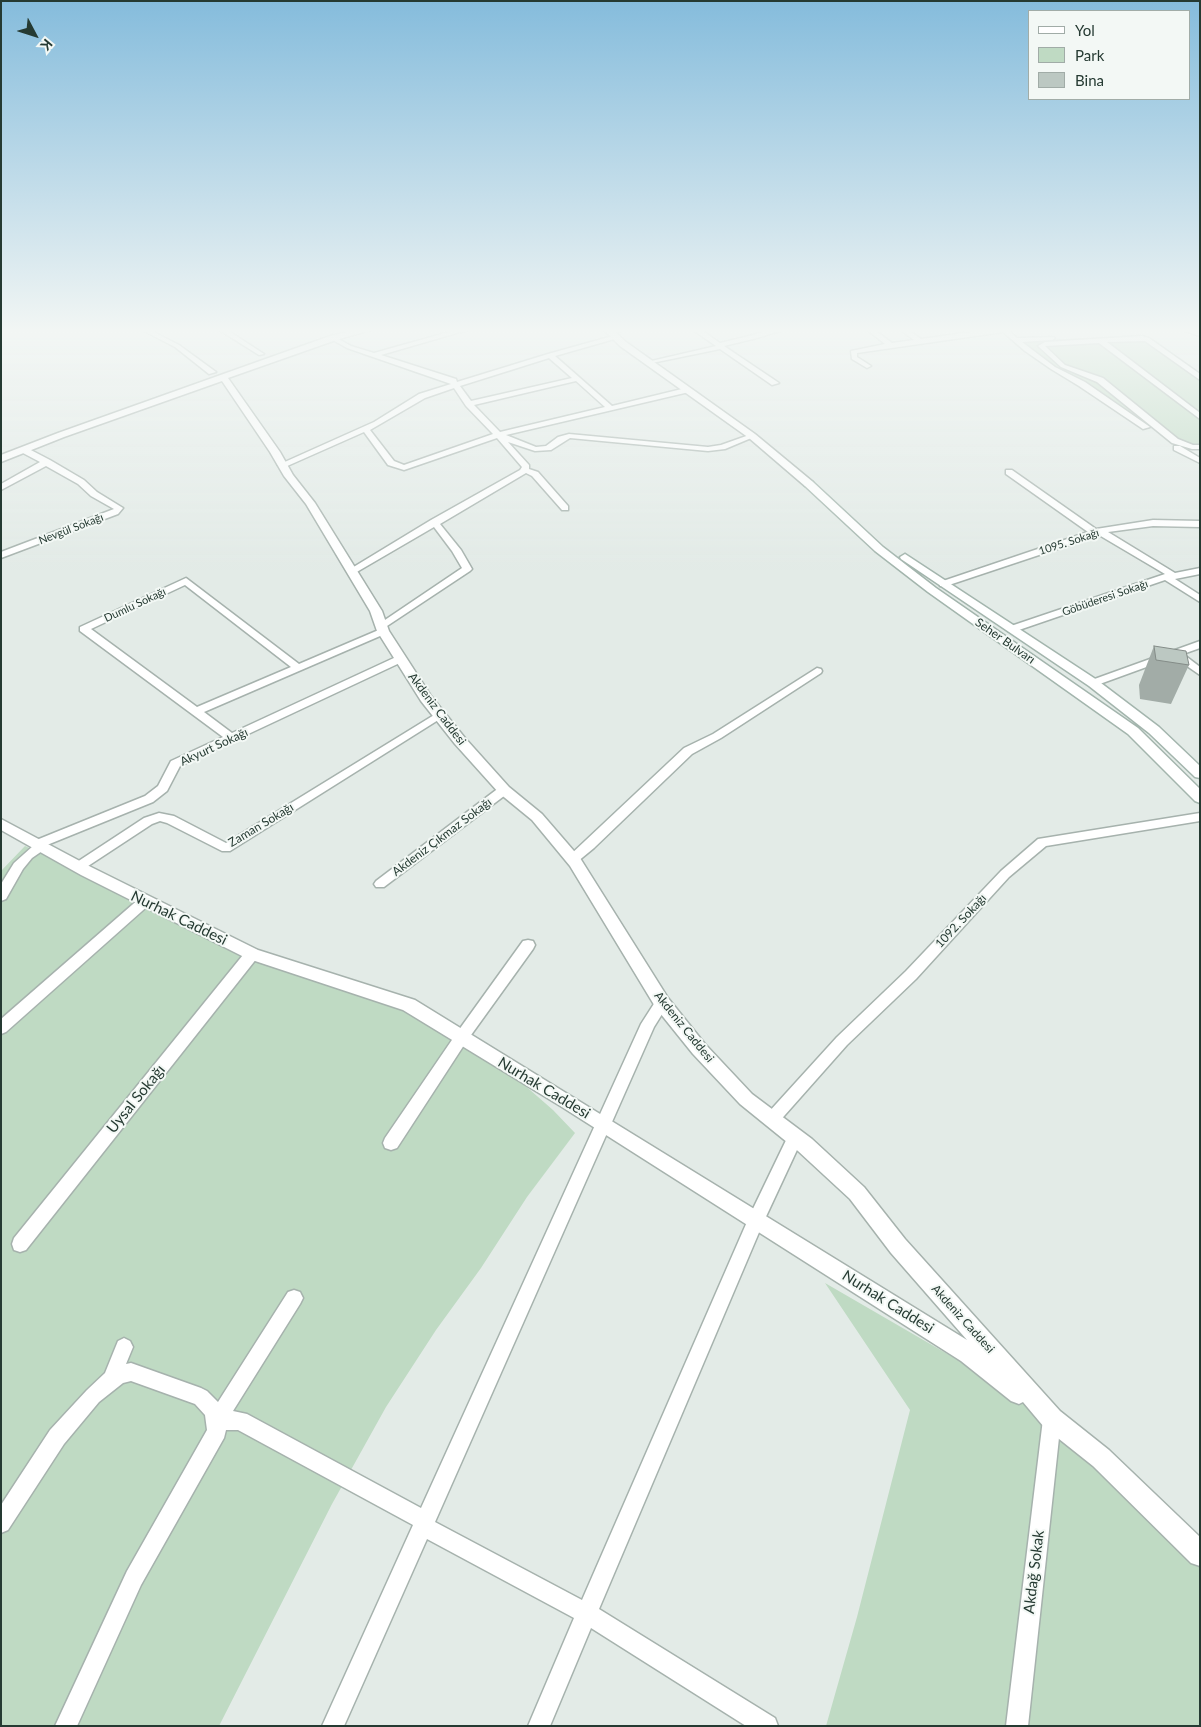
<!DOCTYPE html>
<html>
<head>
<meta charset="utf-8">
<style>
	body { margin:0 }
	#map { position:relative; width:1201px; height:1727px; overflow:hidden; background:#e3ebe7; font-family:Lato,sans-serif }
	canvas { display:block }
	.frame { position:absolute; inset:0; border:2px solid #253a32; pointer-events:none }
	.legend { position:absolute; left:1028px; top:10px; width:162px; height:90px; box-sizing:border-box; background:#f3f8f5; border:1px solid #a1aca7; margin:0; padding:6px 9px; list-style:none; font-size:15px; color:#253a32 }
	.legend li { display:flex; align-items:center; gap:10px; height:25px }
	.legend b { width:25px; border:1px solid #a1aca7 }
	.north { position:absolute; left:10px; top:10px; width:50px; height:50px; -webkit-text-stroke:4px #f3f8f5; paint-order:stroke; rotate:130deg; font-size:14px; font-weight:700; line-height:20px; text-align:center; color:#253a32 }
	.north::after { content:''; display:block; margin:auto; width:18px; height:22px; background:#253a32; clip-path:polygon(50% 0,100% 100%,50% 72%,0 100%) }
</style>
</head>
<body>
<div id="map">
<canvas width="1201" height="1727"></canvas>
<div class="frame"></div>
<ul class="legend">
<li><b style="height:6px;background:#fff"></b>Yol</li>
<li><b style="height:14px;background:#bfdac3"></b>Park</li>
<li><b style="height:14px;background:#bcc8c2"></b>Bina</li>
</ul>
<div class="north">K</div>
</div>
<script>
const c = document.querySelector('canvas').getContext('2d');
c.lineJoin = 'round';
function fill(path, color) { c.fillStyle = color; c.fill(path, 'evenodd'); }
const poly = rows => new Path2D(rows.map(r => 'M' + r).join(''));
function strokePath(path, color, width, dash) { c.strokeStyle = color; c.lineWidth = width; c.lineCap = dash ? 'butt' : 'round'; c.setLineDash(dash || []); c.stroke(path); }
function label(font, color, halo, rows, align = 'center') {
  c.font = font + ' Lato,sans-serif'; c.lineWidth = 4; c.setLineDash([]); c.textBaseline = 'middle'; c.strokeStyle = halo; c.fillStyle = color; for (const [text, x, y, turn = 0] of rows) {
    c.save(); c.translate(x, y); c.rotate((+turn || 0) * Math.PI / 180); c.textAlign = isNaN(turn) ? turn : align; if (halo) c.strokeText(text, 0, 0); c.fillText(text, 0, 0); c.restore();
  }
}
const green = poly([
	[1141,335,1149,337,1200,373,1200,449,1179,447,1089,385,1041,358,1021,341],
	[25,846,152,904,245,951,382,995,506,1069,553,1110,575,1133,527,1197,481,1268,436,1330,386,1407,332,1504,219,1726,1,1726,1,871],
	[825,1283,1051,1414,1200,1553,1200,1726,826,1726,857,1617,910,1410]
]);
const minor = poly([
	[138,328,146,328,179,345,216,372,209,374,175,347,138,328],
	[216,328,224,328,264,354,259,355,216,328],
	[463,328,474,328,381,355,456,379,457,382,548,354,616,335,618,336,618,338,555,356,612,406,686,388,689,388,689,392,506,435,536,447,546,446,558,437,569,434,708,447,721,445,752,434,756,436,725,449,708,451,570,438,551,450,535,451,508,442,529,465,529,469,538,472,568,506,568,510,562,510,532,476,526,473,440,524,461,550,472,569,470,571,384,628,388,631,387,633,204,712,232,733,396,657,404,657,405,659,404,661,180,766,167,791,153,802,47,845,45,849,32,858,23,869,6,899,1,901,1,884,14,863,33,846,34,841,145,796,158,786,171,761,223,737,80,631,80,627,186,578,299,664,381,629,377,626,379,624,462,568,452,551,434,527,355,573,352,574,347,571,431,520,520,470,522,467,497,438,404,470,388,465,364,432,285,467,278,465,374,422,419,394,451,384,347,348,331,339,331,337,335,337,351,346,374,353,463,328],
	[549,358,572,378,471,401,460,386,549,358],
	[576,381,605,407,500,432,474,405,576,381],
	[454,388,466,406,493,434,404,465,394,461,370,430,425,398,454,388],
	[185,585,291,667,197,707,91,629,185,585],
	[619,328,631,328,611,334,608,332,619,328],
	[690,328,698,328,720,343,753,335,772,328,789,328,757,338,724,346,779,383,772,385,720,349,647,364,647,362,716,346,690,328],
	[865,328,872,328,892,343,914,340,898,328,905,328,921,339,999,328,1007,329,1017,338,1054,337,1055,338,1052,340,1022,342,1055,367,1085,382,1150,427,1143,429,1079,386,1051,369,1025,351,1003,332,857,353,857,357,871,366,867,368,852,359,851,351,885,344,865,328],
	[1177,328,1187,328,1200,332,1200,336,1177,328],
	[1142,336,1149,338,1200,374,1200,380,1145,341,1107,342,1200,413,1200,419,1099,343,1045,346,1065,365,1103,378,1178,439,1193,445,1200,445,1200,449,1192,449,1172,443,1097,382,1061,367,1038,346,1045,342,1142,336],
	[1174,446,1180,446,1200,458,1200,463,1174,450,1174,446],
	[21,448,27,448,50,460,84,480,97,492,123,508,118,514,1,558,1,552,114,509,91,496,78,484,46,466,1,490,1,484,40,462,21,452,21,448],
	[1006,470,1012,470,1096,529,1153,520,1200,521,1200,527,1153,526,1108,532,1175,573,1200,568,1200,574,1175,579,1200,595,1200,602,1165,580,1016,631,1008,631,1008,627,1165,574,1099,535,946,586,940,586,940,582,1088,532,1006,474,1006,470],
	[1200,641,1200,648,1183,654,1200,667,1200,675,1174,657,1097,685,1093,686,1088,683,1089,681,1200,641],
	[817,668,821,669,822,671,821,673,721,738,692,754,594,848,577,862,569,862,567,859,569,856,684,748,713,734,817,668],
	[439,712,443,713,444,715,443,717,230,851,222,851,167,823,160,821,152,824,82,870,78,871,74,870,72,867,74,864,144,818,159,813,174,816,226,843,439,712],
	[504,786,510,790,508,793,384,887,376,887,374,884,376,881,500,787,504,786],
	[1200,813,1200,821,1046,846,1009,877,916,979,847,1045,777,1124,772,1126,767,1124,764,1119,767,1114,837,1037,906,971,1001,871,1038,839,1200,813],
	[145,896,150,898,151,901,150,904,6,1032,1,1034,1,1019,140,898,145,896],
	[528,940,533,941,535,945,533,949,466,1042,397,1148,391,1150,385,1148,383,1143,385,1138,456,1034,523,941,528,940],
	[252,949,257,950,259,954,257,958,26,1250,20,1252,14,1250,12,1244,14,1238,247,950,252,949],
	[662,997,667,999,669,1003,654,1027,435,1522,582,1600,750,1215,790,1132,795,1130,800,1132,803,1137,763,1223,599,1609,775,1718,778,1726,746,1726,591,1628,550,1726,528,1726,574,1618,427,1539,344,1726,322,1726,413,1525,238,1430,226,1430,224,1438,141,1585,77,1726,55,1726,127,1571,207,1430,205,1415,195,1404,131,1381,123,1383,99,1402,64,1444,8,1530,1,1533,1,1505,50,1430,87,1390,105,1373,118,1341,124,1338,130,1341,133,1347,126,1364,131,1363,201,1388,207,1391,218,1402,288,1292,294,1290,300,1292,303,1298,300,1304,233,1411,247,1414,421,1508,641,1024,657,999,662,997],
	[1052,1410,1059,1412,1061,1419,1028,1726,1006,1726,1043,1419,1045,1412,1052,1410]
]);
const tertiary = poly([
	[363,328,377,328,336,340,228,378,280,452,293,475,315,503,382,611,389,631,431,696,465,738,509,787,542,814,580,858,668,998,705,1044,752,1094,812,1139,864,1187,905,1239,1060,1411,1109,1450,1200,1537,1200,1566,1191,1563,1093,1466,1044,1427,1023,1402,1019,1404,1011,1401,961,1361,562,1107,403,1010,246,958,81,875,1,830,1,819,91,867,258,950,415,1000,967,1340,891,1253,850,1199,798,1151,740,1104,693,1054,656,1008,570,866,532,820,499,793,455,744,421,701,377,631,370,611,306,504,284,476,270,452,222,381,64,437,1,462,1,455,58,433,330,336,363,328],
	[602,328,611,328,626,342,755,434,813,482,813,486,805,486,749,438,620,346,602,328]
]);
const secondary = poly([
	[809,481,813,482,883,547,936,588,1138,728,1200,789,1200,803,1195,801,1128,734,928,592,875,551,805,486,804,484,809,481],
	[905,554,1097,680,1159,727,1200,766,1200,778,1195,777,1149,733,1089,686,901,559,900,557,905,554]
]);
const wall = poly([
	[1154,646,1189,665,1171,704,1140,699,1139,685]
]);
const building = poly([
	[1154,646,1186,651,1189,665,1156,660,1154,646]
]);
const farStreetnames = [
	["Nevgül Sokağı",71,529,-21],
	["1095. Sokağı",1069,542,-18],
	["Göbüderesi Sokağı",1105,598,-19],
	["Dumlu Sokağı",135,605,-25]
];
const streetNames = [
	["Seher Bulvarı",1005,641,35],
	["Akdeniz Caddesi",437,709,53],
	["Akyurt Sokağı",214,747,-25],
	["Zaman Sokağı",261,825,-31],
	["Akdeniz Çıkmaz Sokağı",442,837,-37],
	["1092. Sokağı",961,921,-47],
	["Akdeniz Caddesi",684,1027,51],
	["Akdeniz Caddesi",963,1319,48]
];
const nearStreetnames = [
	["Nurhak Caddesi",179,918,26],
	["Nurhak Caddesi",544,1088,31],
	["Uysal Sokağı",136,1099,-51],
	["Nurhak Caddesi",888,1302,32],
	["Akdağ Sokak",1034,1572,-83]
];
fill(green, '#bfdac3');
strokePath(minor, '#a6b2ad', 3);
strokePath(tertiary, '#a6b2ad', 3);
strokePath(secondary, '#a3b5ad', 3);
fill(minor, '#fff');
fill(tertiary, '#fff');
fill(secondary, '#fff');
fill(wall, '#a2aca7');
fill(building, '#bcc8c2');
strokePath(building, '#848c88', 1);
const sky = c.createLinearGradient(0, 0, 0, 570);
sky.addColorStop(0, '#85bcdc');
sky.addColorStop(0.58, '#f2f6f4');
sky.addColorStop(1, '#f2f6f400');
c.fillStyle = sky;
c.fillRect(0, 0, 1201, 570);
label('11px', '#253a32', '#f3f8f5', farStreetnames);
label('12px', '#253a32', '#f3f8f5', streetNames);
label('15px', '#253a32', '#f3f8f5', nearStreetnames);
</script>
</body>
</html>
